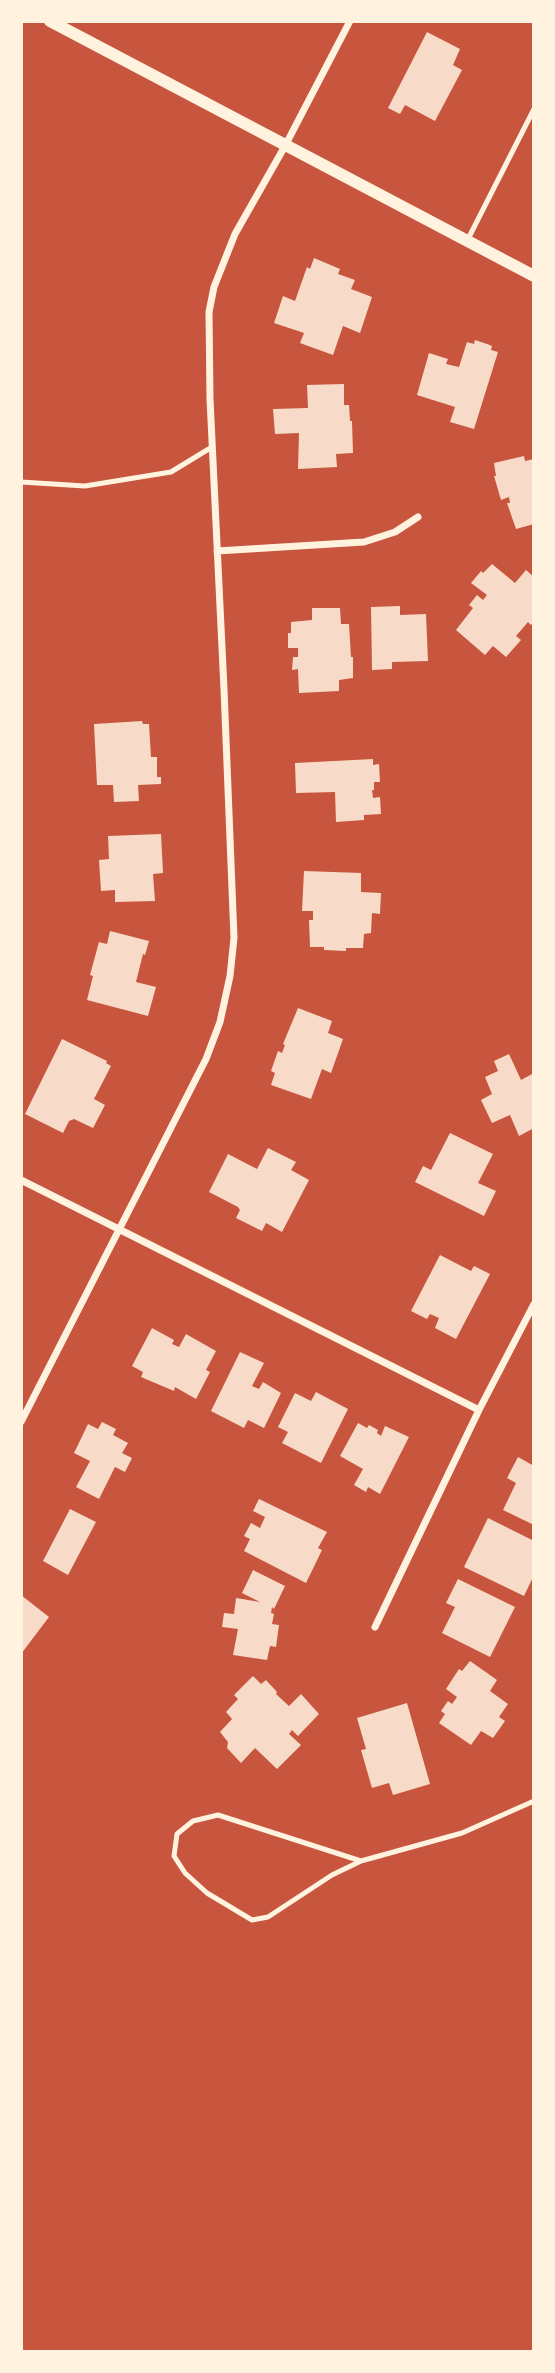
<!DOCTYPE html>
<html>
<head>
<meta charset="utf-8">
<style>
	body { margin:0 }
	#map { position:relative; width:555px; height:2373px; overflow:hidden; background:#c8553d; font-family:Merriweather,serif }
	canvas { display:block }
	.frame { position:absolute; inset:0; border:23px solid #fff3e0; pointer-events:none }
</style>
</head>
<body>
<div id="map">
<canvas width="555" height="2373"></canvas>
<div class="frame"></div>
</div>
<script>
const c = document.querySelector('canvas').getContext('2d');
c.lineJoin = 'round';
function fill(path, color) { c.fillStyle = color; c.fill(path, 'evenodd'); }
const poly = rows => new Path2D(rows.map(r => 'M' + r).join(''));
function strokePath(path, color, width, dash) { c.strokeStyle = color; c.lineWidth = width; c.lineCap = dash ? 'butt' : 'round'; c.setLineDash(dash || []); c.stroke(path); }
const building = poly([
	[427,32,460,49,453,65,462,70,435,121,405,105,400,114,388,108],
	[314,258,340,269,338,274,355,280,351,289,372,297,360,333,343,326,333,355,300,343,304,333,274,323,283,296,295,301,307,267,310,269],
	[475,340,487,344,492,346,491,350,498,352,474,429,450,422,455,407,417,395,429,353,448,359,446,364,459,367,467,342,474,344],
	[344,384,344,405,349,405,350,421,352,421,353,453,336,454,337,467,298,469,299,433,275,434,273,409,308,408,307,385],
	[524,456,525,461,534,459,534,524,516,529,507,503,510,503,509,497,501,500,494,476,496,476,494,463],
	[492,564,515,583,526,570,534,577,534,621,531,625,528,622,516,636,521,640,506,657,493,646,485,655,456,630,473,608,469,605,477,595,483,600,487,595,471,583,481,571,483,573],
	[400,606,400,615,426,614,428,661,392,662,392,669,372,670,371,607],
	[312,608,340,608,341,624,349,624,351,657,353,657,353,678,339,680,339,691,299,693,298,669,292,670,293,657,298,657,298,648,288,648,288,633,291,633,291,622,312,620],
	[142,721,143,724,149,724,151,757,157,757,157,777,161,777,161,784,138,785,139,801,114,802,113,785,97,785,94,724],
	[373,759,373,765,379,764,380,782,374,782,374,790,372,790,373,798,380,797,381,814,364,815,364,820,336,822,335,792,296,793,295,763],
	[161,834,163,873,153,874,155,901,115,902,115,890,101,891,99,860,109,859,108,836],
	[304,871,361,873,361,892,381,893,380,914,372,913,371,933,364,934,363,948,346,948,346,951,324,950,324,947,310,947,309,920,313,920,313,911,302,911],
	[110,931,149,941,145,955,143,954,136,982,156,987,148,1016,87,1000,93,976,90,975,99,942,107,944],
	[298,1008,332,1021,328,1033,343,1039,331,1073,322,1069,311,1099,271,1085,275,1073,271,1071,278,1051,282,1053,285,1045,283,1044],
	[62,1039,107,1061,106,1063,111,1066,94,1099,105,1105,93,1128,74,1119,69,1121,63,1133,25,1114],
	[509,1054,521,1080,534,1073,534,1128,519,1136,510,1115,492,1123,481,1100,492,1094,485,1077,498,1071,494,1061],
	[450,1133,493,1154,478,1183,496,1191,484,1216,415,1182,423,1166,431,1170],
	[268,1148,296,1162,291,1170,309,1180,282,1232,266,1223,262,1231,236,1218,240,1210,238,1207,209,1192,228,1154,257,1169],
	[440,1255,471,1271,474,1266,490,1274,456,1339,435,1328,439,1318,430,1314,427,1319,411,1311],
	[152,1328,174,1340,172,1344,179,1347,186,1334,216,1351,206,1370,210,1372,196,1399,175,1387,174,1391,141,1377,143,1372,132,1366],
	[240,1352,264,1363,252,1386,259,1389,263,1382,281,1393,264,1428,248,1420,244,1428,211,1411],
	[316,1392,348,1409,321,1463,282,1443,288,1432,278,1427,295,1393,311,1401],
	[102,1422,116,1429,113,1435,128,1443,122,1453,132,1458,125,1472,115,1467,99,1499,76,1487,90,1461,74,1453,88,1424,98,1429],
	[358,1423,367,1428,369,1425,378,1430,377,1433,381,1436,385,1426,409,1437,380,1494,368,1487,366,1492,354,1485,363,1469,340,1456],
	[518,1457,534,1466,534,1525,503,1510,516,1483,507,1478],
	[259,1499,327,1532,318,1548,322,1550,306,1583,244,1551,250,1539,244,1536,251,1523,260,1528,265,1517,253,1511],
	[70,1509,96,1522,68,1575,43,1561],
	[488,1518,534,1541,534,1575,524,1596,464,1567],
	[253,1570,285,1586,274,1609,272,1607,271,1613,274,1614,272,1624,279,1625,276,1647,270,1646,267,1660,233,1655,238,1629,222,1627,224,1613,234,1614,236,1598,260,1602,242,1593],
	[458,1579,515,1607,490,1657,442,1633,455,1607,446,1603],
	[21,1595,49,1617,21,1654],
	[470,1661,497,1680,490,1691,508,1704,499,1717,505,1721,493,1738,481,1731,471,1745,439,1723,445,1714,441,1711,448,1701,452,1704,457,1697,446,1689,459,1669,462,1671],
	[253,1676,261,1684,266,1680,277,1692,276,1694,289,1706,301,1694,319,1714,298,1736,292,1730,289,1734,301,1745,277,1769,255,1748,241,1763,227,1748,228,1742,220,1732,232,1719,226,1712,238,1699,234,1695],
	[407,1703,430,1784,393,1795,389,1783,372,1788,361,1750,366,1749,357,1718]
]);
const service = poly([
	[467,241,534,109],
	[21,482,85,486,171,472,212,447],
	[361,1861,218,1815,193,1821,177,1834,174,1856,185,1873,207,1893,252,1920,268,1917,332,1875,361,1861,462,1833,534,1801]
]);
const minor = poly([
	[217,551,364,542,395,532,418,517],
	[21,1180,479,1410],
	[21,1422,206,1059,220,1022,230,976,234,938,224,689,210,399,209,312,214,287,235,234,285,146,350,21],
	[375,1627,479,1410,534,1304]
]);
const tertiary = poly([
	[50,21,534,276]
]);
fill(building, '#f7dbc8');
strokePath(service, '#fff3e0', 5);
strokePath(minor, '#fff3e0', 7);
strokePath(tertiary, '#fff3e0', 12);
</script>
</body>
</html>
